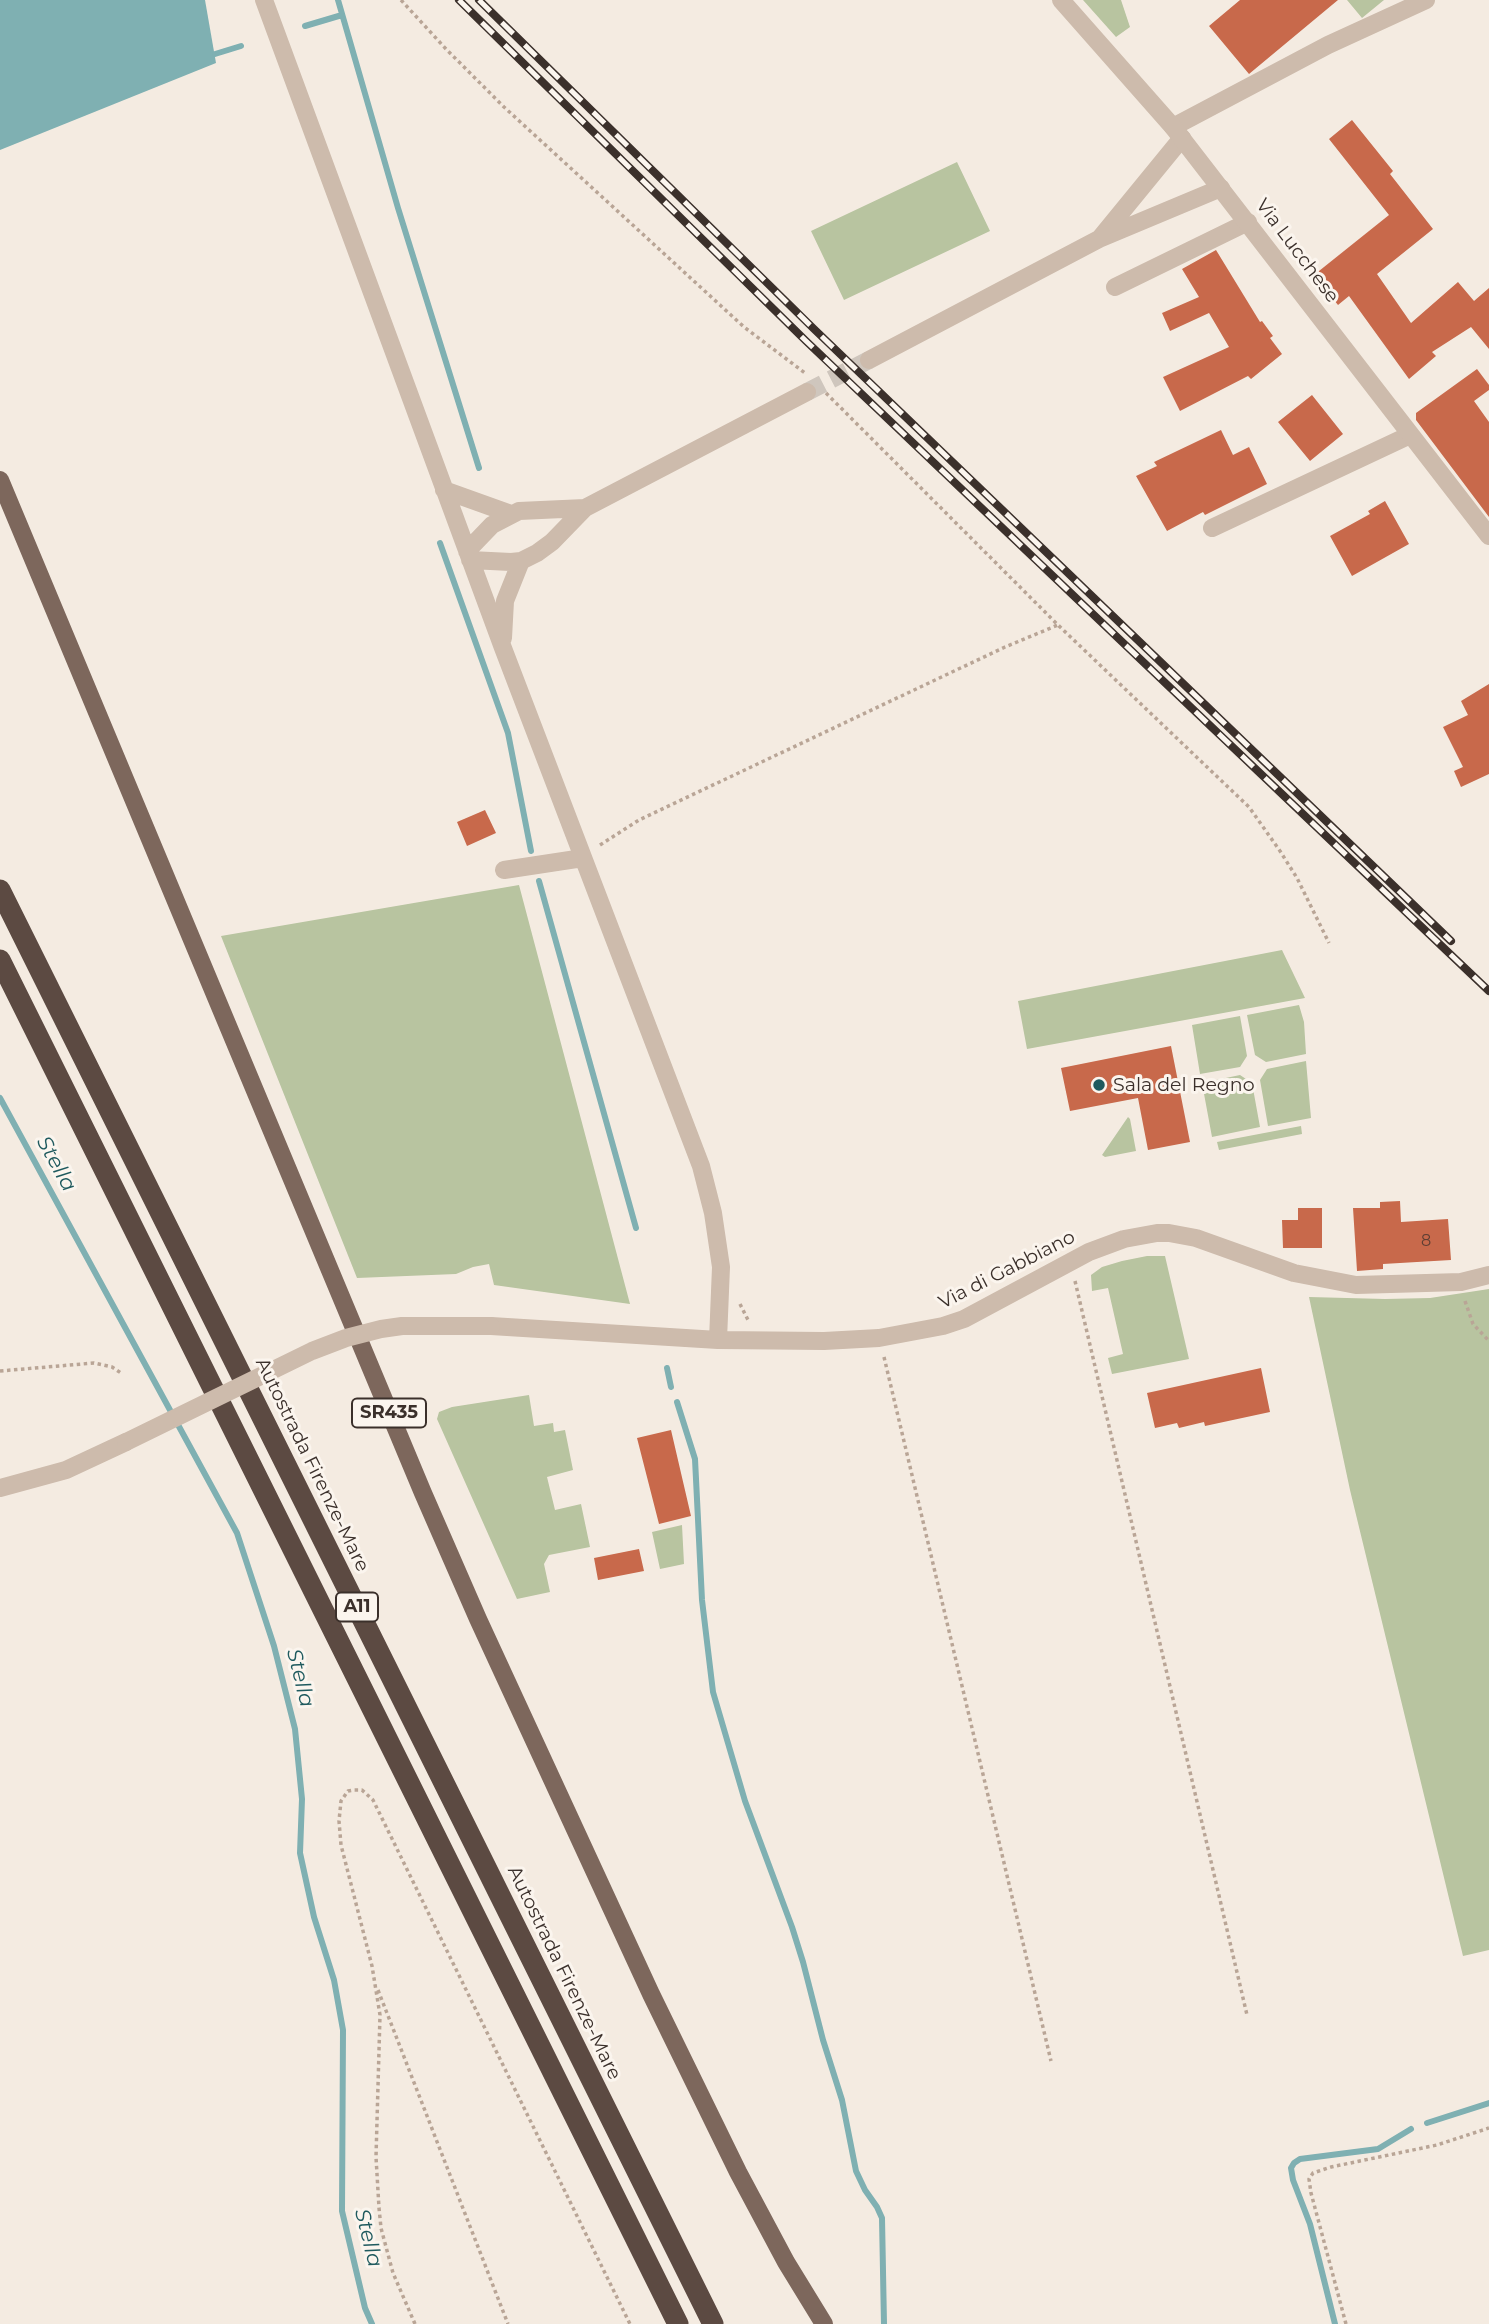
<!DOCTYPE html>
<html>
<head>
<meta charset="utf-8">
<style>
	body { margin:0 }
	canvas { display:block; background:#f4ebe1 }
</style>
</head>
<body>
<canvas width="1489" height="2324"></canvas>
<script>
const c = document.querySelector('canvas').getContext('2d');
c.lineJoin = 'round';
function fill(path, color) { c.fillStyle = color; c.fill(path, 'evenodd'); }
const poly = rows => new Path2D(rows.map(r => 'M' + r).join(''));
function strokePath(path, color, width, dash) { c.strokeStyle = color; c.lineWidth = width; c.lineCap = dash ? 'butt' : 'round'; c.setLineDash(dash || []); c.stroke(path); }
function label(font, color, halo, rows, align = 'center') {
  c.font = font + ' Montserrat,sans-serif'; c.lineWidth = 6; c.setLineDash([]); c.textBaseline = 'middle'; c.strokeStyle = halo; c.fillStyle = color; for (const [text, x, y, turn = 0] of rows) {
    c.save(); c.translate(x, y); c.rotate((+turn || 0) * Math.PI / 180); c.textAlign = isNaN(turn) ? turn : align; if (halo) c.strokeText(text, 0, 0); c.fillText(text, 0, 0); c.restore();
  }
}
const green = poly([
	[1083,0,1121,0,1130,27,1116,37],
	[1347,0,1384,0,1362,18],
	[957,162,990,231,844,300,811,231],
	[519,885,630,1304,494,1285,489,1264,473,1267,456,1274,357,1278,221,936],
	[1282,950,1305,998,1027,1049,1018,1001],
	[1299,1005,1304,1022,1306,1054,1266,1062,1255,1055,1247,1015],
	[1240,1016,1247,1056,1240,1067,1200,1074,1192,1025],
	[1306,1061,1311,1118,1268,1126,1260,1080,1267,1069],
	[1240,1075,1252,1083,1260,1127,1212,1137,1202,1083],
	[1128,1117,1130,1119,1136,1151,1105,1157,1102,1155],
	[1301,1126,1302,1134,1219,1150,1217,1142],
	[1165,1256,1189,1359,1112,1374,1108,1358,1123,1354,1108,1288,1092,1291,1091,1275,1102,1267,1122,1261,1147,1256],
	[1489,1289,1489,1950,1463,1956,1350,1490,1309,1297,1385,1299,1430,1298],
	[529,1395,534,1426,553,1423,554,1432,565,1430,573,1470,547,1477,555,1510,581,1504,590,1547,549,1555,544,1564,550,1592,517,1599,437,1419,439,1412,452,1407],
	[682,1525,684,1564,660,1569,652,1532]
]);
const water = poly([
	[0,0,205,0,216,63,0,150]
]);
const stream = poly([
	[338,0,398,208,479,468],
	[305,26,342,15],
	[215,54,241,46],
	[440,543,508,733,531,851],
	[539,881,636,1228],
	[0,1098,237,1533,274,1646,295,1729,302,1799,300,1853,314,1917,334,1980,343,2030,342,2211,365,2308,372,2324],
	[667,1368,671,1387],
	[677,1402,695,1459,702,1600,713,1692,745,1801,792,1927,803,1962,823,2040,842,2100,856,2171,865,2190,877,2207,882,2218,884,2324],
	[1427,2123,1489,2103],
	[1335,2324,1310,2224,1293,2180,1291,2168,1294,2163,1300,2159,1378,2149,1411,2129]
]);
const building = poly([
	[1240,0,1338,0,1249,74,1209,26],
	[1352,120,1393,171,1390,174,1433,229,1377,274,1411,323,1458,282,1474,301,1489,288,1489,349,1471,327,1432,352,1436,356,1409,379,1349,296,1338,305,1314,275,1389,215,1329,139],
	[1216,250,1260,322,1262,321,1273,336,1270,338,1282,354,1251,379,1248,376,1180,411,1163,377,1229,347,1209,313,1170,331,1162,313,1199,297,1182,269],
	[1477,369,1489,385,1489,390,1474,401,1489,422,1489,517,1416,420,1416,413],
	[1312,395,1343,434,1310,461,1278,422],
	[1221,430,1233,455,1249,447,1267,484,1205,515,1203,512,1167,531,1136,476,1157,466,1154,462],
	[1385,501,1409,544,1352,576,1330,536,1370,514,1368,511],
	[1489,684,1489,774,1461,787,1454,771,1463,767,1443,727,1468,715,1461,701],
	[485,810,496,833,467,846,457,822],
	[1171,1046,1190,1142,1148,1150,1138,1098,1070,1111,1061,1068],
	[1400,1201,1401,1222,1448,1219,1451,1260,1383,1264,1383,1269,1357,1271,1353,1208,1380,1208,1380,1202],
	[1298,1208,1322,1208,1322,1248,1283,1248,1282,1220,1298,1220],
	[1261,1368,1270,1412,1205,1426,1204,1422,1179,1428,1177,1423,1155,1428,1147,1393],
	[671,1430,691,1516,659,1524,637,1438],
	[639,1549,644,1571,598,1580,594,1558]
]);
const minorTunnel = poly([
	[807,392,869,360]
]);
const path = poly([
	[401,0,446,49,504,107,744,327,805,373],
	[826,393,1058,625,1249,807,1280,851,1297,878,1329,943],
	[600,845,639,820,1005,647,1058,625],
	[1075,1281,1247,2015],
	[1465,1301,1473,1324,1489,1341],
	[740,1304,749,1322],
	[884,1357,1051,2061],
	[0,1371,94,1363,112,1367,121,1373],
	[378,1990,508,2324],
	[415,2324,393,2273,381,2228,379,2208,376,2157,380,2015,372,1966,341,1845,339,1821,341,1801,348,1791,354,1790,362,1790,373,1800,630,2324],
	[1346,2324,1311,2193,1309,2179,1313,2173,1331,2167,1437,2145,1489,2128]
]);
const minor = poly([
	[264,0,503,648,701,1166,713,1213,721,1267,718,1340],
	[1173,127,1328,45,1426,0],
	[1101,237,1182,138],
	[1115,287,1248,222],
	[869,360,1099,239,1221,188],
	[444,490,511,514],
	[1212,528,1410,435],
	[467,551,492,525,519,511,585,508],
	[470,560,511,562,521,561,537,553,552,542,585,508,807,392],
	[503,638,505,601,521,561],
	[504,870,583,858],
	[491,1326,718,1340,824,1341,879,1338,943,1326,964,1319,1089,1252,1124,1239,1157,1233,1169,1233,1196,1238,1294,1273,1356,1285,1461,1282,1489,1275],
	[0,1488,66,1470,126,1442]
]);
const tertiary = poly([
	[1061,0,1173,127,1489,536]
]);
const primary = poly([
	[0,480,423,1493,478,1619,651,1994,738,2172,786,2262,824,2324]
]);
const motorway = poly([
	[0,890,713,2324],
	[0,960,678,2324]
]);
const rail = poly([
	[459,0,806,341,1489,991],
	[479,0,814,329,1451,941]
]);
const minorBridge = poly([
	[126,1442,312,1351,346,1338,381,1329,402,1326,491,1326]
]);
const markers = [
	[1099,1085,7,"#1f5a5e"]
];
const numberNames = [
	["8",1426,1241]
];
const shields = [
	[389,1413,74],
	[357,1607,42]
];
const shieldNames = [
	["SR435",389,1413],
	["A11",357,1607]
];
const streetNames = [
	["Via Lucchese",1297,251,53],
	["Via di Gabbiano",1007,1270,-27],
	["Autostrada Firenze-Mare",312,1465,64],
	["Autostrada Firenze-Mare",564,1973,64]
];
const poiNames = [
	["Sala del Regno",1113,1085]
];
const waterNames = [
	["Stella",56,1164,61],
	["Stella",300,1678,76],
	["Stella",368,2238,76]
];
fill(green, '#b8c4a0');
fill(water, '#7fb0b2');
strokePath(stream, '#7fb0b2', 6);
fill(building, '#c8694b');
strokePath(minorTunnel, '#cfc6bd', 18, [18, 9]);
strokePath(path, '#b9a596', 3.5, [3.5, 3.5]);
strokePath(minor, '#cdbbac', 18);
strokePath(tertiary, '#cdbbac', 18);
strokePath(primary, '#7d675c', 18);
strokePath(motorway, '#5c4a42', 21);
strokePath(rail, '#3b302b', 8);
strokePath(rail, '#fbf5ee', 5, [16]);
strokePath(minorBridge, '#cdbbac', 18);
for (const [x, y, r, color] of markers) { const dot = new Path2D(); dot.arc(x, y, r, 0, 2 * Math.PI); c.fillStyle = color; c.fill(dot); strokePath(dot, '#fbf5ee', 2.5); }
label('16px', '#5e3e33', null, numberNames);
for (const [x, y, w] of shields) { const box = new Path2D(); box.roundRect(x - w / 2, y - 14.5, w, 29, 5); c.fillStyle = '#fbf5ee'; c.fill(box); strokePath(box, '#3b302b', 2); }
label('bold 18px', '#3b302b', null, shieldNames);
label('19px', '#3b302b', '#fbf5ee', streetNames);
label('19px', '#3b302b', '#fbf5ee', poiNames, 'left');
label('italic 21px', '#1f5a5e', '#fbf5ee', waterNames);
</script>
</body>
</html>
